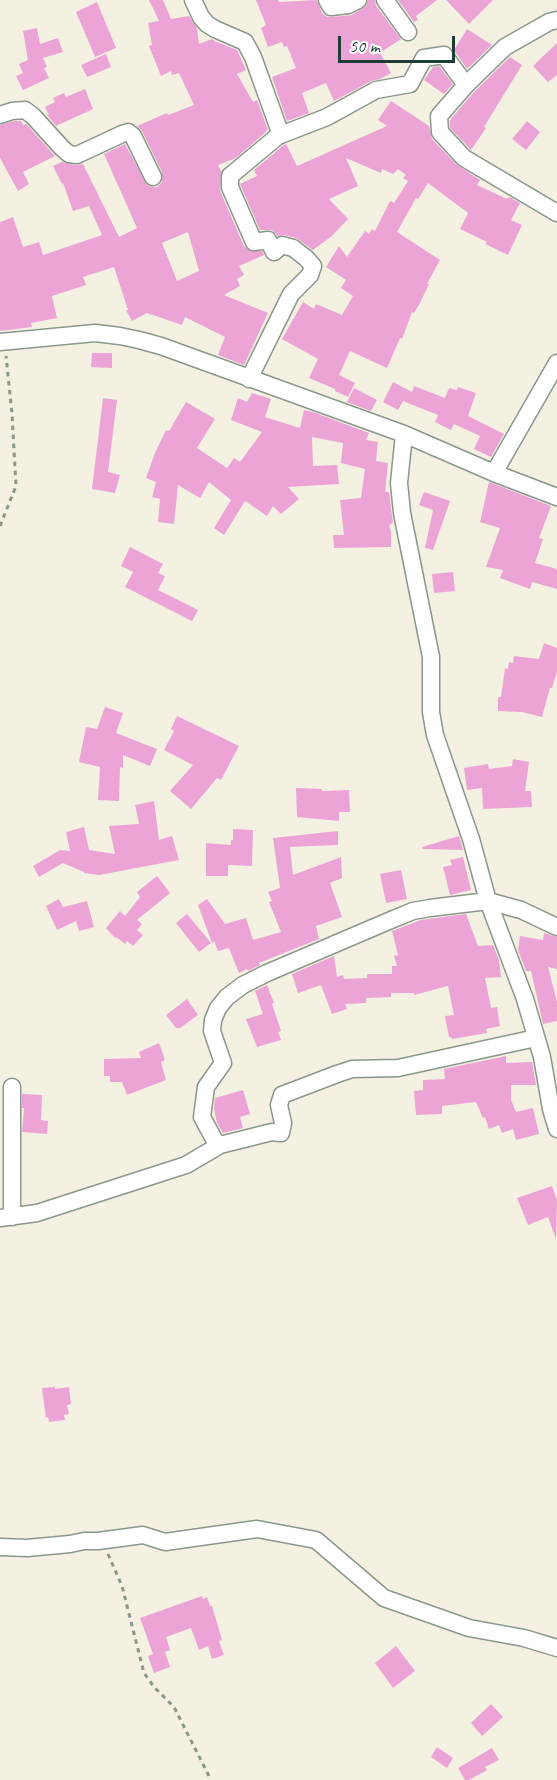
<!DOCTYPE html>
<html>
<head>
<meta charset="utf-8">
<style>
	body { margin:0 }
	#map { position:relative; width:557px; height:1780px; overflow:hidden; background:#f4f1e2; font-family:Caveat,sans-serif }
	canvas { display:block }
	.scale { position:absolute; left:338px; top:36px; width:117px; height:27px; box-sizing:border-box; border:3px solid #1f3d34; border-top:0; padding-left:8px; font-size:18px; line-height:21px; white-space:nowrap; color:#1f3d34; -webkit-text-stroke:4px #fff; paint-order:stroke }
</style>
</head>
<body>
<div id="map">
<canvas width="557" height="1780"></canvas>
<div class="scale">50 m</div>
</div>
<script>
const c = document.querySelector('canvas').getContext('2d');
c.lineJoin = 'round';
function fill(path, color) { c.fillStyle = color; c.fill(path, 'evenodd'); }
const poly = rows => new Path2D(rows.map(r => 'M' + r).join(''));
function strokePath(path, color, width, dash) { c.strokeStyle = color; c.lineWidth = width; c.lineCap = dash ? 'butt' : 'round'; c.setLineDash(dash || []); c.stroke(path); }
const building = poly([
	[149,0,163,0,171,19,189,16,197,28,199,44,212,39,216,42,217,42,237,50,246,70,237,74,253,102,257,100,268,130,236,158,218,165,221,171,220,191,244,246,250,251,262,251,264,255,239,266,244,275,237,279,240,286,224,295,268,313,244,365,218,355,225,337,185,317,182,325,147,313,132,321,126,310,128,310,114,267,83,277,86,285,52,296,57,318,31,323,32,327,0,331,0,222,13,217,23,247,39,242,43,255,102,235,89,206,73,211,63,183,62,184,53,166,62,162,76,165,83,164,119,237,137,228,104,154,125,144,147,185,152,187,157,187,162,182,162,172,142,131,137,126,167,113,168,115,194,105,179,73,172,75,171,71,161,76,149,46,152,45,148,23,159,21],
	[188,232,199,271,177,281,162,243],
	[256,0,278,0,279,2,317,0,322,13,327,17,332,17,352,15,366,6,368,0,375,0,376,6,401,39,380,53,391,73,380,79,371,81,334,101,326,83,302,93,309,113,287,121,272,77,296,68,287,46,284,47,282,42,268,47,261,28,266,25],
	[398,0,437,0,416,16,418,20,414,22],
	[446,0,493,0,469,24],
	[97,2,116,48,95,57,76,12],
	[37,28,40,44,58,38,63,52,43,58,47,67,44,68,49,78,23,90,16,76,23,73,19,64,28,60,23,31],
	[467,29,492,45,467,69,454,50],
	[557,43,557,75,548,82,533,66],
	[106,54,111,67,87,77,81,65],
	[510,57,522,65,484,127,486,128,471,150,450,128,450,120,474,92],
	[439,66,453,84,444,94,424,80,433,67],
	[85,89,93,109,56,126,47,115,49,115,45,107,55,102,53,98,64,93,66,97],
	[391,101,429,126,432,139,457,165,480,180,477,185,507,199,509,197,520,203,511,220,522,225,508,255,485,244,487,242,460,229,468,213,428,183,418,199,416,198,397,232,440,260,427,284,429,284,421,301,414,313,412,312,402,339,400,338,387,368,350,351,339,375,355,383,348,397,335,391,335,389,309,378,318,359,282,339,303,302,314,309,316,304,342,315,353,296,341,288,346,280,326,267,339,246,347,257,365,231,369,234,372,229,375,231,390,201,394,203,408,181,403,178,406,175,398,169,393,174,382,169,381,173,346,158,358,186,329,199,348,219,332,236,313,250,296,238,284,235,278,236,272,230,260,230,240,184,257,176,254,170,284,145,286,144,297,166,387,126,378,120],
	[14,121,21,121,23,125,26,124,55,156,23,172,29,184,18,191,0,158,0,125],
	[527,121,540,132,526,150,512,139],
	[92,353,112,353,112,368,91,367],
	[393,382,412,392,414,386,445,398,449,388,457,390,458,387,476,393,468,416,504,434,491,457,474,449,480,436,454,424,451,430,435,422,438,415,403,401,398,410,383,402],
	[354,388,377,400,371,411,347,402],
	[252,393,271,399,265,417,300,428,304,410,313,412,369,433,366,440,378,442,376,461,388,463,385,492,389,492,393,523,389,525,391,531,391,547,334,548,333,535,344,535,340,500,361,498,365,469,341,463,343,443,312,437,313,466,337,465,339,484,288,487,299,499,281,514,273,506,267,516,245,501,224,535,214,528,231,500,209,482,200,498,178,485,174,524,158,522,160,499,152,497,156,482,146,478,155,453,166,430,169,431,186,402,215,419,197,448,227,468,234,458,240,462,262,432,231,420,238,398,247,402],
	[103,398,117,400,108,472,120,475,115,493,92,489],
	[489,482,551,506,539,538,543,539,535,563,557,569,557,589,532,582,530,589,500,578,503,570,486,567,500,528,480,522],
	[424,492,450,501,433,550,425,548,433,510,419,505],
	[130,547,163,564,158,573,165,576,158,590,198,610,192,621,125,587,133,572,121,566],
	[453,572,455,591,434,593,432,574],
	[544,643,557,648,557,672,552,688,550,688,542,717,522,712,498,711,498,697,501,697,505,668,508,669,509,662,513,663,514,656,539,659],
	[105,707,123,713,116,733,157,749,150,766,123,755,123,768,120,767,119,801,98,800,100,767,79,762,86,727,97,729],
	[177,716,239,746,221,780,217,778,191,809,170,791,193,765,164,750,174,731,171,729],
	[513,759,529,762,525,791,531,791,532,807,483,809,482,788,467,790,464,768,488,764,489,769,512,766],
	[296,788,322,789,322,791,349,790,350,812,339,812,339,821,297,817],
	[154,801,159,840,172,836,179,860,99,875,84,873,84,872,63,863,39,877,33,866,60,850,70,851,66,832,84,827,89,850,115,854,109,826,139,824,135,805],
	[233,829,253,830,252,866,228,865,228,876,206,876,206,843,231,845,231,840,233,840],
	[338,831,338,845,290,847,293,875,341,857,342,878,330,883,342,917,316,926,319,939,259,963,260,965,248,971,247,969,239,973,229,948,218,951,214,941,212,943,198,905,207,899,225,924,246,918,253,940,281,932,269,902,272,901,268,892,280,888,273,838],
	[459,836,463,850,423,849,422,847],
	[463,857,471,890,450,895,443,867,452,865,450,860],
	[401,870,407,899,386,903,380,874],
	[157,876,170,893,137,920,142,924,137,930,143,935,133,946,127,941,125,944,116,937,115,938,106,928,120,911,125,916,140,897,137,892],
	[59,899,63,907,87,901,94,927,79,931,76,921,57,930,46,906],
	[187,914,211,943,199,952,176,923],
	[466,914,478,946,493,945,499,960,501,977,485,978,491,1008,497,1007,500,1026,486,1029,487,1033,452,1039,451,1037,449,1037,445,1016,454,1015,448,986,414,995,414,993,391,993,391,997,366,998,366,1003,345,1004,347,1009,332,1014,321,985,298,993,292,974,334,956,337,977,343,975,344,979,367,978,367,974,392,974,392,966,397,966,394,956,398,955,392,931,421,920],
	[544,933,557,937,557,969,548,967,557,1002,557,1021,543,1024,531,971,526,971,518,950,520,936,543,940],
	[267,985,274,1003,272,1004,281,1031,278,1032,281,1040,257,1047,246,1019,263,1014,255,991],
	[187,999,198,1015,180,1028,176,1028,166,1015],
	[159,1043,165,1060,161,1062,166,1080,127,1095,122,1082,110,1082,110,1076,104,1076,104,1059,141,1058,139,1052],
	[506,1056,506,1063,532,1062,536,1085,511,1085,511,1100,516,1112,533,1108,539,1134,516,1140,513,1129,502,1133,499,1125,489,1129,485,1117,483,1118,476,1102,442,1106,442,1114,416,1115,414,1091,423,1090,423,1080,445,1079,444,1069],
	[243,1090,250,1114,240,1117,243,1128,223,1133,217,1123,214,1109,215,1098],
	[22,1094,42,1095,41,1120,48,1121,47,1134,22,1132,24,1108,22,1108],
	[552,1186,557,1200,556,1239,548,1217,528,1225,517,1198],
	[55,1387,55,1389,69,1387,71,1404,67,1405,69,1414,64,1415,65,1420,49,1422,48,1417,46,1418,42,1388],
	[202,1596,203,1599,207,1597,210,1606,212,1606,222,1640,219,1641,224,1655,212,1659,208,1646,199,1650,191,1628,166,1637,170,1650,165,1652,170,1667,154,1673,148,1656,153,1654,140,1618],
	[396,1646,415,1671,393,1688,375,1663],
	[491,1704,503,1717,482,1736,471,1723],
	[437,1747,453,1758,447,1768,431,1757],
	[492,1748,499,1760,485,1767,487,1770,469,1780,465,1780,458,1768]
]);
const path = poly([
	[0,526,16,486,12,414,6,356],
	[108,1554,122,1586,144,1673,154,1687,174,1707,211,1780]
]);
const minor = poly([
	[193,0,201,17,207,24,215,29,245,42,253,57,281,135],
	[327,0,331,7,348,5,358,0],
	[385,0,408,32],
	[557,20,549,22,505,47,466,85,439,116,440,132,464,158,557,213],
	[0,115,12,111,25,110,33,116,62,148,69,154,77,155,122,134,128,132,133,136,153,177],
	[0,342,95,333,120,336,139,340,161,346,404,434,494,473,557,497],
	[249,379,291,294,310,275,313,266,306,258,293,248,282,245,274,252,268,240,254,242,233,194,230,187,230,176,278,136,327,117,376,90,410,84,424,58,444,55,466,85],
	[404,434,399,483,402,513,431,657,431,712,435,735,471,839,488,901,525,999,542,1057,551,1109,557,1129],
	[494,473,557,363],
	[220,1145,215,1141,202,1117,206,1087,223,1063,212,1031,213,1020,218,1008,227,997,243,985,267,973,391,920,413,911,430,908,488,901,521,910,557,927],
	[12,1217,12,1087],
	[0,1218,37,1213,186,1165,220,1145,272,1132,281,1133,283,1123,279,1105,282,1095,337,1074,352,1069,398,1068,536,1038],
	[0,1547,27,1548,70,1544,84,1541,98,1541,143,1535,165,1542,257,1529,316,1540,384,1598,469,1628,524,1638,557,1648]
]);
fill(building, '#eca4d7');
strokePath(minor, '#8a978b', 19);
strokePath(path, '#8a978b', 3, [4.5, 4.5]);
strokePath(minor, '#fff', 16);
</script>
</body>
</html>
